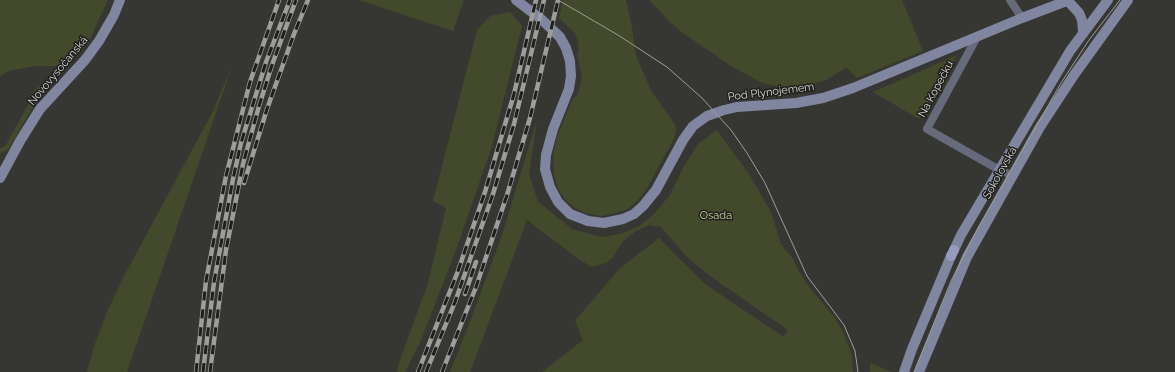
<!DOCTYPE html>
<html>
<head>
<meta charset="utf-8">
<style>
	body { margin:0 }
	canvas { display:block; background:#363733 }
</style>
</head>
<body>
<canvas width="1175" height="372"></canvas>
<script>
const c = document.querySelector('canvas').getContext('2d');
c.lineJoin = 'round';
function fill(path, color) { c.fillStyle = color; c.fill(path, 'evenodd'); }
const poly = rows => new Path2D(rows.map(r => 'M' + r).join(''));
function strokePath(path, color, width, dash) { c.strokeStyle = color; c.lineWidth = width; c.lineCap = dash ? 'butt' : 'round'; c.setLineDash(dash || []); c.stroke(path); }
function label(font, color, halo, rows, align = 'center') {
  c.font = font + ' Raleway,sans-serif'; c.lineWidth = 3; c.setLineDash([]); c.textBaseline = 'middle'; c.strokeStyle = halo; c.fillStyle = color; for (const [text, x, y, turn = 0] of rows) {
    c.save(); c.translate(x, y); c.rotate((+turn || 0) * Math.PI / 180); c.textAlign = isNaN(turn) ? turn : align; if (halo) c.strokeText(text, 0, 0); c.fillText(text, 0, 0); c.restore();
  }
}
const green = poly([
	[0,0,108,0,88,43,68,66,34,66,9,71,0,76],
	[359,0,464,0,453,31],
	[563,0,626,0,631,22,636,56,651,90,675,125,676,131,674,138,646,190,638,200,628,209,613,214,601,216,589,214,578,210,567,202,559,191,554,176,553,156,557,137,572,100,578,94,582,78,577,53,579,52,578,40,574,32,559,18],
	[649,0,902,0,923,51,857,78,846,67,828,79,802,88,784,88,760,82,731,66,680,31,671,23],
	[510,12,522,26,492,146,455,253,421,340,405,372,397,372,399,363,428,283,446,208,433,201,477,30,490,16],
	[957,55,919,119,873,92],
	[232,66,127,372,87,372,94,346,107,312,123,278,212,113],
	[46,83,50,86,33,107,9,148,4,152,0,153,0,148,2,148,6,145,36,90,38,87],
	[537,120,529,174,538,202,572,229,602,237,620,234,639,226,653,215,670,195,684,166,698,144,717,130,749,174,771,212,781,244,793,259,798,270,810,288,835,318,843,332,852,355,853,372,542,372,583,340,575,321,620,268,659,238,705,284,784,337,788,330,710,276,686,256,661,227,649,225,636,231,623,241,613,257,606,263,592,267,580,260,527,220,470,372,450,372,471,319,502,235],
	[870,363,880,367,892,372,870,372]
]);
const minor = poly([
	[1010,0,1022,18],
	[977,37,927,129,996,168,1013,176]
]);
const secondary = poly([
	[516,0,541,19,560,37,566,48,570,61,571,76,569,89,553,129,546,155,545,169,550,187,558,202,570,214,588,221,604,223,623,219,634,214,643,206,656,190,683,140,693,126,707,116,724,110,737,107,796,103,823,98,853,88,1022,18,1069,0],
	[1068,1,1079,13,1082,20,1083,32],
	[0,178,20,141,40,109,85,60,99,41,114,15,120,0],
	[954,250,961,235,1070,51,1108,0],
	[904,372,912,349,951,256],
	[919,372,967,257,1040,127,1074,75,1128,0]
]);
const primary = poly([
	[951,256,954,250]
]);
const tram = poly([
	[558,0,618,35,667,67,702,98,731,130,747,153,765,183,807,276,844,325,855,351,858,372],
	[914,372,951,281,979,226,1061,83,1089,40,1120,0]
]);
const rail = poly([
	[244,183,267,109,294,34,308,0],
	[465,294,476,262],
	[196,372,206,281,226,176,250,82,279,0],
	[203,372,214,282,233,179,241,143,266,62,290,0],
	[210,372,226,250,243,164,259,106,272,65,296,0],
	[418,372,458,271,485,192,514,94,536,0],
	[426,372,455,302,493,194,514,124,544,0],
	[442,372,476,287,507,195,530,118,558,0]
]);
const streetNames = [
	["Novovysočanská",58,71,-50],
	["Na Kopečku",936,89,-62],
	["Pod Plynojemem",771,92,-7],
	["Sokolovská",1000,173,-61]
];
const parkNames = [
	["Osada",716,216]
];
fill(green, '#43492b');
strokePath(minor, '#676a7b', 8);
strokePath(secondary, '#8186a0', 10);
strokePath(primary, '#959cbd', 10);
strokePath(tram, '#9d9e9b', 1);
strokePath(rail, '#9d9e9b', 4.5);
strokePath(rail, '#1e1e1c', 3, [9]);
label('11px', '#d9d9d7', '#1e1e1c', streetNames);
label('11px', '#ccdb99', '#1e1e1c', parkNames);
</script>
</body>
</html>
